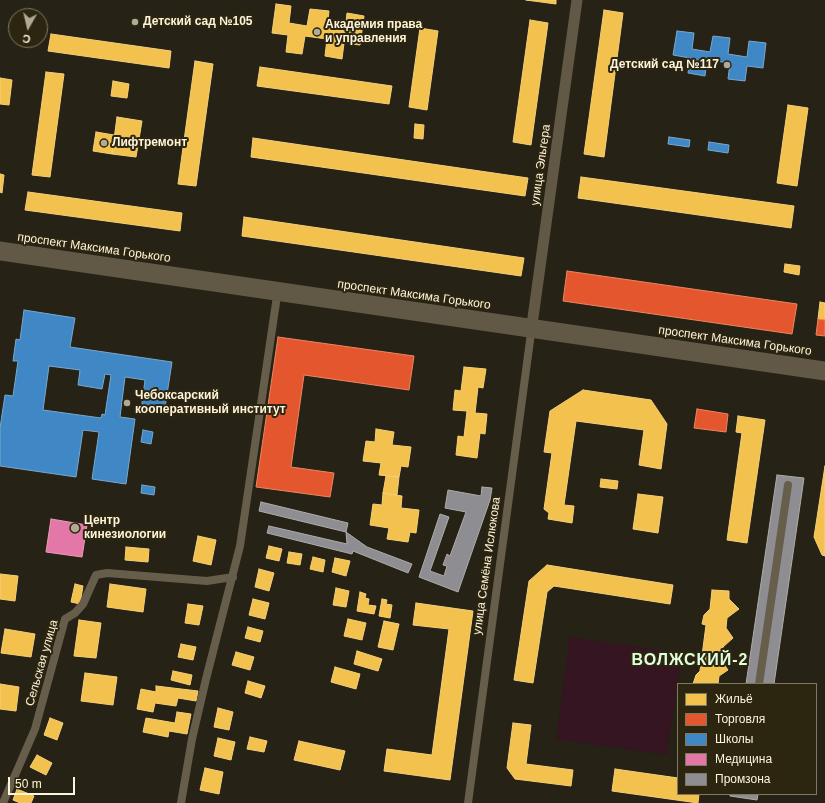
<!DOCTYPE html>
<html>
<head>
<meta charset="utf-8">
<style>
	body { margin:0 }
	#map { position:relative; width:825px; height:803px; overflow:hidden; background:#262216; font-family:Arial,sans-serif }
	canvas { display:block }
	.legend { position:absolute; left:677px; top:683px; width:140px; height:112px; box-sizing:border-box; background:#2c2610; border:1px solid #807861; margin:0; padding:5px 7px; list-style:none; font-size:12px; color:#fff4db }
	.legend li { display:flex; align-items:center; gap:8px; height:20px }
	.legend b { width:20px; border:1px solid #807861 }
	.north { position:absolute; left:8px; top:8px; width:40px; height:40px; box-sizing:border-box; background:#2c2610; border:1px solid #807861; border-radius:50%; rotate:188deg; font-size:11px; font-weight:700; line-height:16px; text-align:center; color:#fff4db }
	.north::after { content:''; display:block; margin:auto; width:14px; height:18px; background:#b3aa96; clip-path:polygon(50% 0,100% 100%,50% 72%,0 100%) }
	.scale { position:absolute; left:8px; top:777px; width:67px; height:18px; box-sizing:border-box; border:2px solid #fff4db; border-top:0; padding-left:5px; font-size:12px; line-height:14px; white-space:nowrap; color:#fff4db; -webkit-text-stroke:3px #2c2610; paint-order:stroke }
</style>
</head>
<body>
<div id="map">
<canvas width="825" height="803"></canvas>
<ul class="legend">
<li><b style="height:11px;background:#f2c14e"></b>Жильё</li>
<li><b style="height:11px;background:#e4572e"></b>Торговля</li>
<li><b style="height:11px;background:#3f88c5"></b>Школы</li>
<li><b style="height:11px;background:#e377a8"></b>Медицина</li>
<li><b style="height:11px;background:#8d8d92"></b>Промзона</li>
</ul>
<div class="north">С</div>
<div class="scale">50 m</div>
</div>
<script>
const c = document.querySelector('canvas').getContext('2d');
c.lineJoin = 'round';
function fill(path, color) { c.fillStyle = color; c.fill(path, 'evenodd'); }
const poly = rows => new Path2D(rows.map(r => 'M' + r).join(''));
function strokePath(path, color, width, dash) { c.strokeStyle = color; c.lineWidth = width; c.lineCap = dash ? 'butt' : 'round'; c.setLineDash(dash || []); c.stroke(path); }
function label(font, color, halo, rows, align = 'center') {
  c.font = font + ' Arial,sans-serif'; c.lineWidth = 4; c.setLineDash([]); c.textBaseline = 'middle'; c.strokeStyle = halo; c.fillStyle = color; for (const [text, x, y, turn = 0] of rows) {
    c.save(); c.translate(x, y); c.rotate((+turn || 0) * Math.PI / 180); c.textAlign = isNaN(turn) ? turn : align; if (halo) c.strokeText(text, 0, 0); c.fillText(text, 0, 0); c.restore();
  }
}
const green = poly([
	[570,637,682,653,667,755,556,739]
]);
const homes = poly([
	[526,0,556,0,556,4,526,0],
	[276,4,291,6,289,23,307,26,310,9,329,11,327,28,345,31,347,13,364,16,360,45,344,43,342,59,325,56,327,39,305,36,302,54,286,52,288,35,272,33,276,4],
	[604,10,623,13,604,157,584,154,604,10],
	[530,20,548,23,531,145,513,142,530,20],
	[420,28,438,31,427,110,409,107,420,28],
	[51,34,171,51,169,68,48,51,51,34],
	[195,61,213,64,196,186,178,184,195,61],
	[260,67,392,86,389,104,257,86,260,67],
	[46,72,64,74,50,177,32,175,46,72],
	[0,78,12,80,9,105,0,104,0,78],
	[113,81,129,84,127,98,111,96,113,81],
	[788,105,808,108,797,186,777,183,788,105],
	[117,117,142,121,136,157,112,154,117,117],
	[415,124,424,125,423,139,414,138,415,124],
	[96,132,114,135,112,154,93,151,96,132],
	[253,138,528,178,525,196,251,157,253,138],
	[0,174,4,175,2,193,0,192,0,174],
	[581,177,794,206,791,228,578,198,581,177],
	[28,192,182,213,180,231,25,210,28,192],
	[244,217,524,258,521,276,242,236,244,217],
	[785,264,800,266,799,275,784,272,785,264],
	[820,302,825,303,825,320,818,319,820,302],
	[464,367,486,369,483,388,478,387,475,413,487,414,485,434,480,433,477,458,456,455,458,436,464,437,467,411,453,410,455,390,461,391,464,367],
	[583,390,651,400,667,424,661,469,639,465,644,430,576,421,564,505,574,506,572,523,548,519,549,513,544,509,552,453,544,452,550,411,583,390],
	[738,416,765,420,747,543,727,540,742,433,736,432,738,416],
	[376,429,394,432,392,445,411,447,408,467,401,466,399,477,379,475,381,463,363,461,366,441,375,442,376,429],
	[825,466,825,556,822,555,814,537,825,466],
	[386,476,399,477,397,495,383,493,386,476],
	[601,479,618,481,617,489,600,487,601,479],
	[383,493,402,496,401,508,419,510,416,533,410,532,408,542,387,539,389,528,370,525,373,504,382,505,383,493],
	[638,494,663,497,658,533,633,529,638,494],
	[198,536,216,540,211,565,193,561,198,536],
	[269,546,282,549,279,561,266,558,269,546],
	[126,547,149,549,148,562,125,560,126,547],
	[289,552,302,554,300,565,287,563,289,552],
	[313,557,325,560,323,572,310,569,313,557],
	[335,558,350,561,346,576,332,572,335,558],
	[547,565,673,585,670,604,554,586,547,592,533,683,514,680,529,581,547,565],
	[259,569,274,573,269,591,255,587,259,569],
	[0,574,18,576,15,601,0,599,0,574],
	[75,584,83,586,80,604,71,602,75,584],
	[110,584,146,589,143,612,107,607,110,584],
	[336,588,349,591,346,607,333,605,336,588],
	[712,590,729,591,729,599,739,609,727,618,726,628,733,638,723,647,721,660,728,670,719,676,718,684,693,684,696,675,700,671,706,625,702,624,704,615,710,609,712,590],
	[360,592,366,594,365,598,369,599,368,605,376,606,374,614,357,611,360,592],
	[253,599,269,603,265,619,249,615,253,599],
	[382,599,387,600,386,604,392,605,390,618,379,616,382,599],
	[416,603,473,611,450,780,384,771,387,749,432,755,449,629,413,625,416,603],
	[188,604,203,606,199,625,185,623,188,604],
	[348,619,366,623,362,640,344,636,348,619],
	[79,620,101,623,96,658,74,656,79,620],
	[384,621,399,624,393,650,378,647,384,621],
	[248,627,263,631,260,642,245,638,248,627],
	[5,629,35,634,31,657,1,653,5,629],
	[181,644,196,647,193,660,178,657,181,644],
	[357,651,382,659,378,671,354,664,357,651],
	[236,652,254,657,250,670,232,665,236,652],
	[335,667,360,674,356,689,331,682,335,667],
	[173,671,192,675,190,685,171,680,173,671],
	[85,673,117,677,113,705,81,701,85,673],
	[248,681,265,686,261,698,245,693,248,681],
	[0,684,19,687,16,711,0,709,0,684],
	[156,686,198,691,196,701,178,698,176,706,155,703,153,712,137,709,141,689,156,692,156,686],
	[218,708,233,712,229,730,214,727,218,708],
	[177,712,191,714,187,734,169,731,168,737,143,732,146,718,175,723,177,712],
	[50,718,63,723,57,740,44,735,50,718],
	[513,723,531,725,526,764,573,770,571,786,515,779,507,768,513,723],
	[250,737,267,741,264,752,247,749,250,737],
	[218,738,235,742,231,760,214,756,218,738],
	[299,741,345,751,340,770,294,760,299,741],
	[37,755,52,763,46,775,30,767,37,755],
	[205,768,223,772,219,794,200,790,205,768],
	[615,769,678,778,678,794,699,794,698,803,612,791,615,769],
	[17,789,34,796,31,803,20,803,13,800,17,789]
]);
const shops = poly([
	[567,271,797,304,792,334,563,301,567,271],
	[818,319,825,320,825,336,816,335,818,319],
	[278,337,414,356,409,390,304,375,291,467,334,473,330,497,256,487,278,337],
	[697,409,728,414,726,432,694,428,697,409]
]);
const schools = poly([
	[677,31,694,33,692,49,710,52,713,36,730,38,728,54,747,57,749,41,766,43,763,68,747,66,745,81,728,79,730,63,707,60,705,76,688,73,690,58,673,55,677,31],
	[669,137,690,140,689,147,668,144,669,137],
	[709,142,729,145,728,153,708,150,709,142],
	[24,310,75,318,70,347,172,362,164,414,141,411,145,380,125,377,120,417,135,419,126,484,92,479,99,432,83,430,76,477,0,466,0,428,5,395,13,396,18,361,13,361,16,339,20,340,24,310],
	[49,366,80,370,78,385,102,389,105,374,111,375,105,415,102,414,101,418,43,410,49,366],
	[143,430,153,432,151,444,141,442,143,430],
	[142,485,155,487,154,495,141,493,142,485]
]);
const health = poly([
	[51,519,87,525,82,557,46,552,51,519]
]);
const industry = poly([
	[777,475,804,478,774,684,746,684,777,475],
	[482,487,492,488,490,500,458,592,419,577,440,514,449,517,430,571,444,576,447,566,443,565,447,554,450,556,466,512,445,508,448,490,481,496,482,487],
	[261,502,348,523,346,532,259,511,261,502],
	[269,526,347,544,346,532,367,547,412,564,408,573,353,551,352,554,267,533,269,526],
	[730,794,758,794,757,800,730,796,730,794]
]);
const street = poly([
	[759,684,788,485],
	[3,803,35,729,65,619,75,613,83,604,96,575,107,573,207,581,233,577],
	[181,803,192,739,206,679,240,546,277,296],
	[468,803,531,333]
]);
const secondary = poly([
	[0,247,825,367],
	[0,255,825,375],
	[531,332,577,0]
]);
const markers = [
	[135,22,4,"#b3aa96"],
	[317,32,4,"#b3aa96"],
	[727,65,4,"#b3aa96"],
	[104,143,4,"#b3aa96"],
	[127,403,4,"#b3aa96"],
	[75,528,5,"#b3aa96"]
];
const poiNames = [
	["Детский сад №105",143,22],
	["Академия права",325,25],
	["и управления",325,39],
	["Детский сад №117",719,65,"right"],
	["Лифтремонт",112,143],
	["Чебоксарский",135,396],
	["кооперативный институт",135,410],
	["Центр",84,521],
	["кинезиологии",84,535]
];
const streetNames = [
	["улица Эльгера",541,165,-82],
	["проспект Максима Горького",94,248,8],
	["проспект Максима Горького",414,295,8],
	["проспект Максима Горького",735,341,8],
	["улица Семёна Ислюкова",487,566,-82],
	["Сельская улица",42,663,-74]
];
const districtNames = [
	["ВОЛЖСКИЙ-2",690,661]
];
fill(green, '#341521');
fill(homes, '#f2c14e');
strokePath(homes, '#f6d078', 1);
fill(shops, '#e4572e');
strokePath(shops, '#ec8662', 1);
fill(schools, '#3f88c5');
strokePath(schools, '#79a8cc', 1);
fill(health, '#e377a8');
strokePath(health, '#eb9cb7', 1);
fill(industry, '#8d8d92');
strokePath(industry, '#afaca8', 1);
strokePath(street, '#675d4b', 8);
strokePath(secondary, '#625846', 11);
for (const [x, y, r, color] of markers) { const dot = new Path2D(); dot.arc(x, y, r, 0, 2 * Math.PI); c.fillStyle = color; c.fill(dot); strokePath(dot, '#2c2610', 1.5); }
label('bold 12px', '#fff4db', '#2c2610', poiNames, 'left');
label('12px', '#fff4db', '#2c2610', streetNames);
c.letterSpacing = '1px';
label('bold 16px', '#dfffdd', '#2c2610', districtNames);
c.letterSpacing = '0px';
</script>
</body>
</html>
